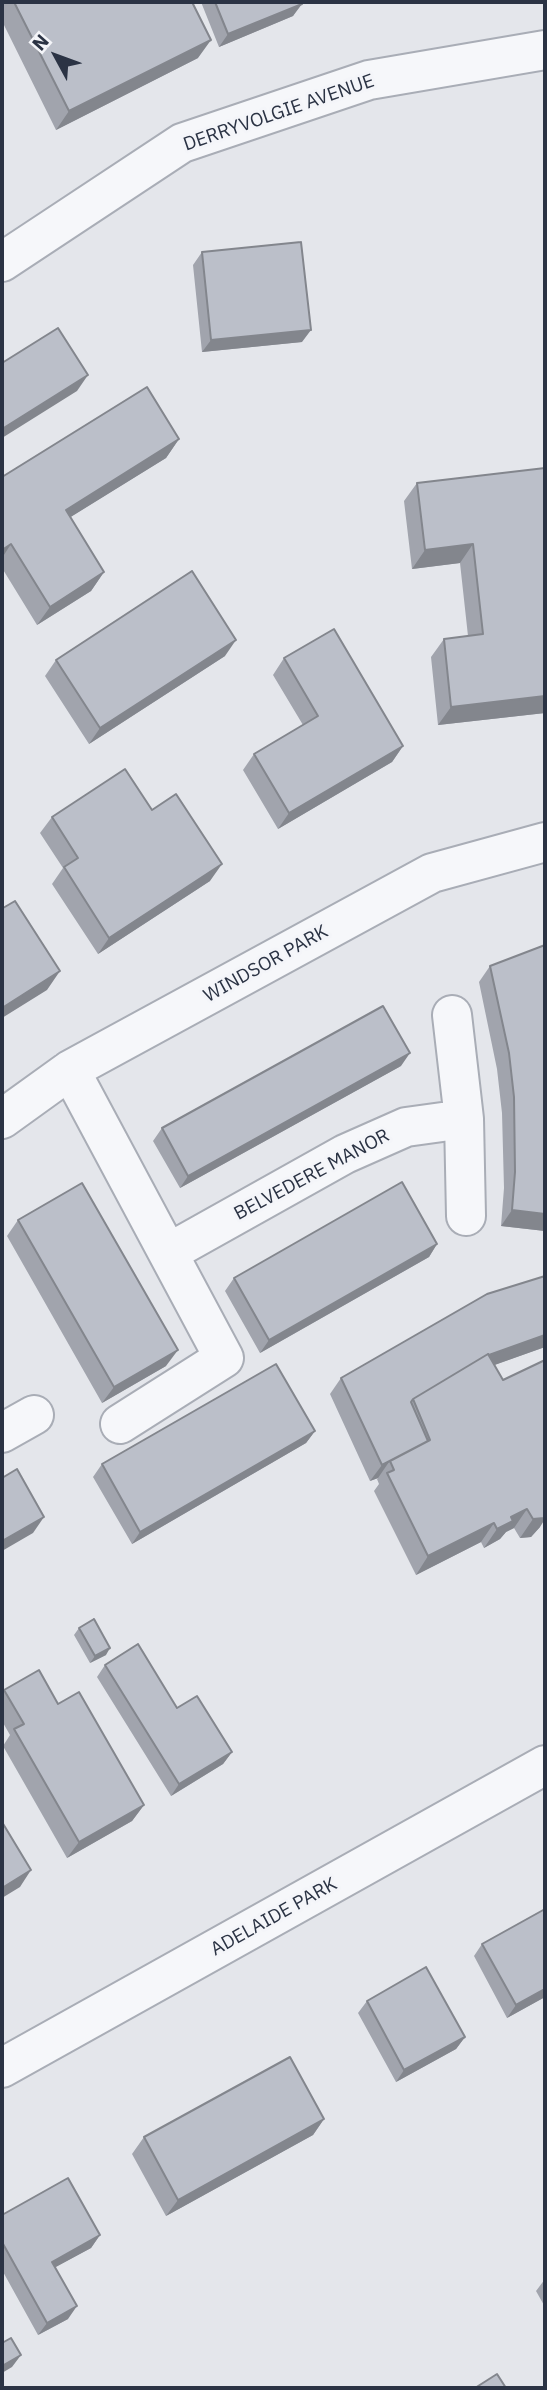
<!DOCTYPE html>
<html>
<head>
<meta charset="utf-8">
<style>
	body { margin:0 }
	#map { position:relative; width:547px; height:2390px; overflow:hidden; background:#e4e6eb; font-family:"IBM Plex Sans",sans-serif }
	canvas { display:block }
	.frame { position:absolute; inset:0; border:4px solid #2b3344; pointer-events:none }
	.north { position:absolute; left:21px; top:21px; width:70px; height:70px; -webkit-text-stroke:5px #f4f5f9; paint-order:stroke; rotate:311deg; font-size:19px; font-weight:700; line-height:28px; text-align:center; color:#2b3344 }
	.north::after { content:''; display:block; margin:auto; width:24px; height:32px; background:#2b3344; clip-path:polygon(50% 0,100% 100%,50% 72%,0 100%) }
</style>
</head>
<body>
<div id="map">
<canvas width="547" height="2390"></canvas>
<div class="frame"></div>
<div class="north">N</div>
</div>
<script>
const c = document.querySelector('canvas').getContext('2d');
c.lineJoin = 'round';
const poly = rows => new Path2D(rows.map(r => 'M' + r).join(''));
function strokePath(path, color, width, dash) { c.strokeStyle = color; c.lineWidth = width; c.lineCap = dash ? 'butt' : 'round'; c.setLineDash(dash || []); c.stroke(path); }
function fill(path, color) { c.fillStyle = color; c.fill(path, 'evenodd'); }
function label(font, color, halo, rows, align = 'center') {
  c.font = font + ' "IBM Plex Sans",sans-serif'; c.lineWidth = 6; c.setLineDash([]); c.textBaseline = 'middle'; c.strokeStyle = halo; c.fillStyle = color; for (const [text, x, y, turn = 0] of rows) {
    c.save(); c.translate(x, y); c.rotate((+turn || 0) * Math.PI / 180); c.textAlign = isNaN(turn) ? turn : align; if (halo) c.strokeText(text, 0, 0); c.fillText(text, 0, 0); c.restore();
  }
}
const minor = poly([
	[2,262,182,143,369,80,545,50],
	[452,1015,464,1119,466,1216],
	[70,1070,224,1358,120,1424],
	[2,1119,70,1070,432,873,545,842],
	[168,1253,345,1154,406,1127,464,1119],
	[2,1433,34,1415],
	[2,2068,545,1765]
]);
const wall = poly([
	[2,2,192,2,198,58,56,130,2,21],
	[201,2,301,2,293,16,219,47],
	[202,252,302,342,202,352,193,265],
	[179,439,166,458,70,517,104,572,91,591,37,625,2,568,2,477],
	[545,468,545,713,438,725,431,657,444,639,468,636,460,563,412,569,404,501,417,483],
	[225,656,89,744,45,676,56,660],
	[284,658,403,746,392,762,278,829,243,770,254,754,303,725,273,675],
	[152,810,210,881,98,954,52,884,63,868,40,833,52,817],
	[545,945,545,1231,501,1226,504,1188,502,1113,497,1069,479,982,490,966],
	[401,1066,180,1188,153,1141,162,1128],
	[18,1220,166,1366,102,1403,7,1236],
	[437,1244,429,1257,260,1353,225,1291,234,1278],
	[545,1276,545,1347,494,1365,540,1527,531,1537,520,1538,514,1528,506,1532,500,1539,484,1548,481,1542,416,1575,374,1491,379,1484,377,1479,378,1478,370,1481,330,1394,341,1378],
	[315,1431,306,1443,132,1544,93,1477,102,1464],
	[79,1628,106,1655,90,1663,74,1635],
	[105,1665,177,1708,232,1752,223,1764,171,1796,97,1677],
	[4,1690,58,1704,144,1805,132,1821,67,1858,3,1746,10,1735,2,1721,2,1693],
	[482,1944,545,1997,507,2018,474,1956],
	[367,2001,465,2037,456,2049,396,2082,358,2013],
	[324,2119,313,2135,166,2216,132,2154,144,2137],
	[2,2215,100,2235,91,2248,55,2267,68,2319,38,2335,2,2270],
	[545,2279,545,2307,536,2291]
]);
const shadedWall = poly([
	[302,4,293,16,219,47,228,34],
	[211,40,198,58,56,130,69,111],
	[311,330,302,342,202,352,211,340],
	[88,375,77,391,2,438,2,429],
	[179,439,166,458,53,528,66,510],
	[11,544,2,558,2,550],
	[473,544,460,563,412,569,425,550],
	[104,572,91,591,37,625,50,607],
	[236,640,225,656,89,744,100,728],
	[545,696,545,713,438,725,451,707],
	[403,746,392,762,278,829,289,813],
	[222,864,210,881,98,954,109,938],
	[60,971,47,990,2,1018,2,1008],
	[410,1053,401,1066,180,1188,188,1176],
	[512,1210,545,1214,545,1231,501,1226],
	[437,1244,429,1257,260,1353,269,1340],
	[545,1335,545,1347,475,1372,486,1356],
	[178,1350,166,1366,102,1403,114,1387],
	[315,1431,306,1443,132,1544,140,1532],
	[389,1462,378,1478,370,1481,382,1465],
	[527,1509,514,1528,506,1532,500,1539,484,1548,497,1529,511,1517],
	[44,1517,33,1533,2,1551,2,1541],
	[545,1517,545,1519,540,1527,531,1537,520,1538,533,1519],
	[494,1523,481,1542,416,1575,428,1556],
	[110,1648,106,1655,90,1663,95,1656],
	[232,1752,223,1764,171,1796,179,1784],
	[144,1805,132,1821,67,1858,79,1842],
	[31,1870,20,1887,2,1898,2,1888],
	[545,1989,545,1997,507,2018,516,2005],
	[465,2037,456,2049,396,2082,404,2070],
	[324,2119,313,2135,166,2216,178,2200],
	[100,2235,91,2248,43,2274,52,2262],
	[77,2306,68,2319,38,2335,47,2323],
	[21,2355,12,2367,2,2373,2,2366]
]);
const building = poly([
	[14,2,192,2,211,40,69,111,14,2],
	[215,2,301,2,302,4,228,34,215,2],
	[301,242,311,330,211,340,202,252,301,242],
	[58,328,88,375,2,429,2,363,58,328],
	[147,387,179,439,66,510,104,572,50,607,11,544,2,550,2,477,147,387],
	[545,468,545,696,451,707,444,639,483,634,473,544,425,550,417,483,545,468],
	[192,571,236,640,100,728,56,660,192,571],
	[334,629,403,746,289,813,254,754,318,716,284,658,334,629],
	[125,769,152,810,176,794,222,864,109,938,64,867,78,858,52,817,125,769],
	[15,901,60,971,2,1008,2,906,3,908,15,901],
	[545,945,545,1214,512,1210,515,1172,514,1097,509,1053,490,966,545,945],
	[383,1006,410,1053,188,1176,162,1128,383,1006],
	[402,1182,437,1244,269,1340,234,1278,402,1182],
	[82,1183,178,1350,114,1387,18,1220,82,1183],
	[545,1276,545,1335,489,1355,488,1354,413,1399,411,1402,428,1441,382,1465,341,1378,487,1294,545,1276],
	[488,1354,503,1380,545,1360,545,1517,544,1518,533,1519,527,1509,511,1517,513,1521,497,1529,494,1523,428,1556,387,1473,394,1470,390,1461,430,1440,413,1399,488,1354],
	[276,1364,315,1431,140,1532,102,1464,276,1364],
	[17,1469,44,1517,2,1541,2,1478,17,1469],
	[94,1619,110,1648,95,1656,79,1628,94,1619],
	[138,1644,177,1708,197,1696,232,1752,179,1784,105,1665,138,1644],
	[39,1670,58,1704,79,1692,144,1805,79,1842,14,1729,24,1724,4,1690,39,1670],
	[2,1822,31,1870,2,1888,2,1822],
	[545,1909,545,1989,516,2005,482,1944,545,1909],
	[426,1967,465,2037,404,2070,367,2001,426,1967],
	[290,2057,324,2119,178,2200,144,2137,290,2057],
	[68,2178,100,2235,52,2262,77,2306,47,2323,2,2242,2,2215,68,2178],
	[11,2338,21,2355,2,2366,2,2343,11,2338],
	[497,2374,506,2388,475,2388,497,2374]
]);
const streetNames = [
	["DERRYVOLGIE AVENUE",279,113,-19],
	["WINDSOR PARK",266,964,-29],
	["BELVEDERE MANOR",312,1175,-28],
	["ADELAIDE PARK",274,1917,-29]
];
strokePath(minor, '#a9adb6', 42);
strokePath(minor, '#f6f7fa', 38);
fill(wall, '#a1a4ad');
fill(shadedWall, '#83868d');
fill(building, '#bbbfc9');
strokePath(building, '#83868d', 2);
label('19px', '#2b3344', '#f4f5f9', streetNames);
</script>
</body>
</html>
